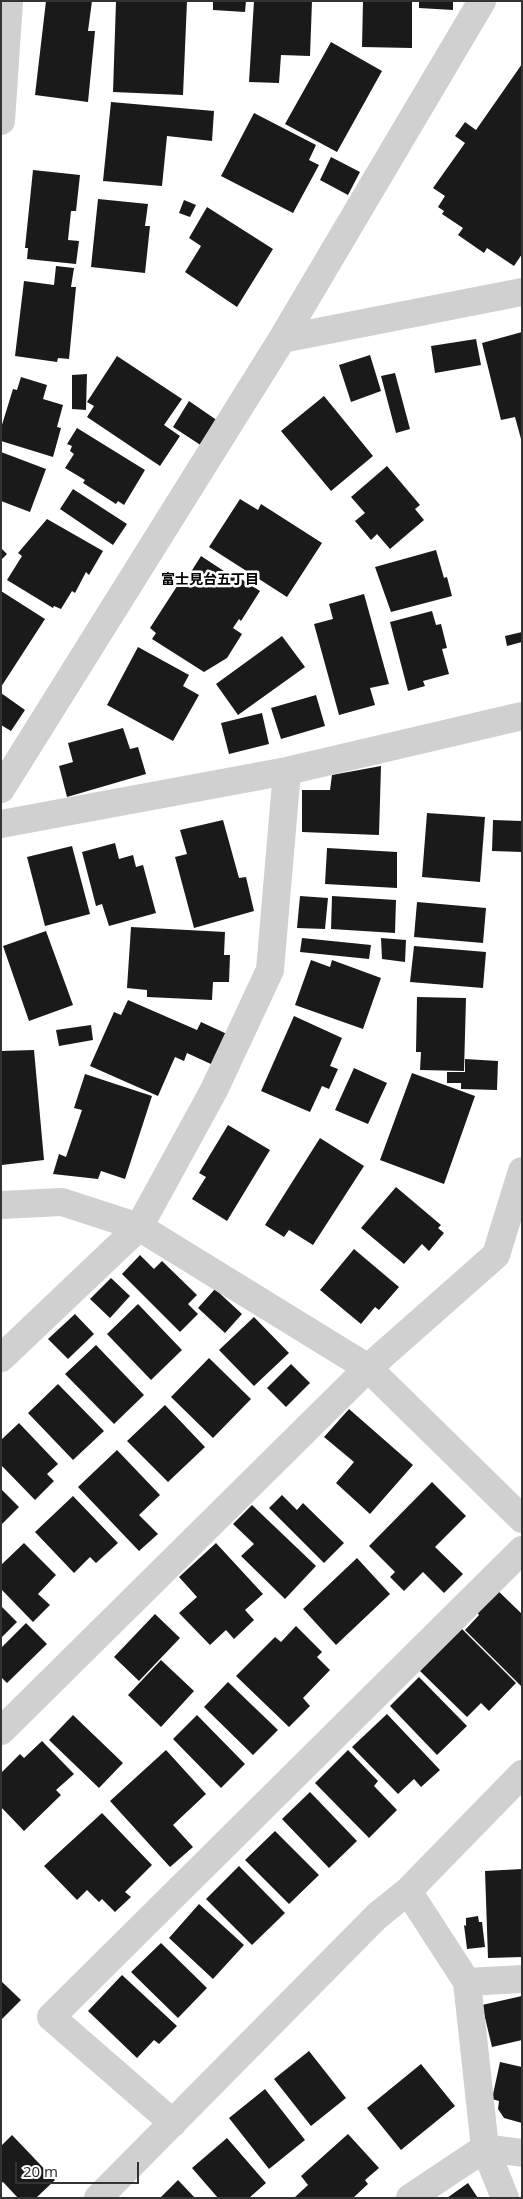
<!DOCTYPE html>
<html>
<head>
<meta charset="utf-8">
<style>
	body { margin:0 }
	#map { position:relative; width:523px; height:2199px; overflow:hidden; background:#fff; font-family:"Noto Sans",sans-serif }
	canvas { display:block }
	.frame { position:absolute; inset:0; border:2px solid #333; pointer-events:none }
	.scale { position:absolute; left:15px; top:2162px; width:124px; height:22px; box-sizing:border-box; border:2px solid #333; border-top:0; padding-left:6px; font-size:15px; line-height:18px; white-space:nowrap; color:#333; -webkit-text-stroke:4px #fff; paint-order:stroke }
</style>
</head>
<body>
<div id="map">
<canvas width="523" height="2199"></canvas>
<div class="frame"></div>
<div class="scale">20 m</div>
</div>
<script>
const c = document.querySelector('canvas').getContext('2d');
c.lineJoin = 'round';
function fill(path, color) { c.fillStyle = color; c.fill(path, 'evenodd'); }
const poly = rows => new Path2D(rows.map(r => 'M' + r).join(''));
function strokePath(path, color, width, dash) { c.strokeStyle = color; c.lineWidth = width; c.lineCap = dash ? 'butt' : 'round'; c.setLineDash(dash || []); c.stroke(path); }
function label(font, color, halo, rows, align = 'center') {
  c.font = font + ' "Noto Sans","Noto Sans JP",sans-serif'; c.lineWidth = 5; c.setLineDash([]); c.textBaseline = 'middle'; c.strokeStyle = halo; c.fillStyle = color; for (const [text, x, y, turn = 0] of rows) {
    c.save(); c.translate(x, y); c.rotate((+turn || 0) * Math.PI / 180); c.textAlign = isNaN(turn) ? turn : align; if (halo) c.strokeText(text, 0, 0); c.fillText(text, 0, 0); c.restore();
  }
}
const building = poly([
	[46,1,92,1,88,31,95,31,88,102,35,95],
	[116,1,187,1,183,95,113,92],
	[213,1,246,1,245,12,213,10],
	[254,1,312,1,310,56,281,55,279,83,249,82],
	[363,1,412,1,412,48,362,47],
	[419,1,453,1,453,10,419,8],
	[331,42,382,71,337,152,285,124],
	[522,64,522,254,514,266,487,248,484,253,458,235,463,228,442,214,444,211,438,207,445,196,433,188,465,143,455,136,465,122,476,130],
	[111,102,214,111,212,141,167,136,162,186,103,181],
	[254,113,316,145,309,160,319,165,293,213,221,176],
	[331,157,360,172,348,195,320,180],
	[33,170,80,175,76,211,71,211,68,240,79,241,76,264,27,259,28,248,25,248],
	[98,199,148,204,145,226,150,226,145,273,91,267],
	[184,200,196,205,190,217,179,213],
	[207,207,273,249,237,307,185,272,201,246,189,238],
	[56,266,74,268,71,287,76,287,69,359,58,358,57,362,15,356,24,281,54,285],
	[522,332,522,439,521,439,515,417,501,420,482,343],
	[476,339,481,365,435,373,431,346],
	[370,355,381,391,351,402,339,365],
	[117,356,182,399,164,425,180,436,160,466,87,417,94,406,87,402],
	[395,373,410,429,396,433,381,376],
	[87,374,86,410,72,409,72,375],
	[21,377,47,385,43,399,63,405,57,427,61,428,53,457,1,441,1,428,13,389,17,390],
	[324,396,373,456,331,491,281,431],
	[189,401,218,421,202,446,173,427],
	[77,428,145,470,124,505,118,501,116,504,83,483,85,480,65,468,74,454,70,451,72,446,67,444],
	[1,452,46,469,30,512,1,501],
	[387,466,420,505,415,509,424,520,390,549,377,534,371,540,355,521,365,513,351,497],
	[73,489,127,524,113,545,60,509],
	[240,499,258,510,261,504,322,543,287,597,209,547],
	[47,519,103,551,89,575,86,572,75,593,72,591,61,609,54,606,53,608,7,580,22,556,18,553],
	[1,548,7,554,1,560],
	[436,550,444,578,447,577,452,596,391,612,375,567],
	[201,556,233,577,235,575,260,591,241,621,239,619,233,628,242,634,227,658,204,672,152,639,156,633,150,628,181,580,184,583],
	[1,591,45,619,1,687],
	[364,594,389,684,370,688,375,705,339,715,314,624,333,619,329,604],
	[432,611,436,625,441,624,447,648,442,649,449,674,423,681,425,686,408,691,390,622],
	[522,632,522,642,507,646,505,636],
	[282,636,305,667,238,715,216,684],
	[138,647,189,675,183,686,199,695,173,741,107,705],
	[1,693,25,710,11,731,1,725],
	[316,695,325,726,281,739,271,708],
	[262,713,269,744,229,754,221,723],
	[123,728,130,749,138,747,146,774,67,797,59,766,73,762,68,743],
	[381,766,379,835,302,832,302,790,330,790,332,775],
	[427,813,485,817,480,882,422,877],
	[223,820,239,878,246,877,254,911,194,928,175,857,187,854,180,830],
	[493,820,522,821,522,852,492,851],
	[115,843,119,859,133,855,136,867,143,865,156,913,109,926,102,904,96,906,82,852],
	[72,846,90,914,45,926,27,857],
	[327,848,397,852,397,888,325,884],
	[300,896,328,898,325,929,297,928],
	[332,896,396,900,395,933,331,929],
	[417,902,486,908,483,943,414,937],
	[131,927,225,932,224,955,230,955,229,982,213,982,212,1000,147,997,147,990,127,988],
	[46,931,73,1005,29,1021,3,946],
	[302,938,371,945,369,959,300,952],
	[381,938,406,940,405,962,382,959],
	[414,946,486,952,483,988,410,982],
	[311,960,330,967,332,960,381,978,363,1029,295,1005],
	[417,997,466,998,464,1071,420,1070,421,1052,416,1052],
	[128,1000,197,1030,201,1022,227,1034,213,1065,187,1053,184,1061,175,1057,158,1096,90,1066,114,1012,121,1015],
	[294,1016,342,1038,330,1066,338,1069,329,1089,322,1086,310,1112,261,1091],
	[91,1025,93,1040,59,1046,56,1030],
	[34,1050,44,1160,2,1165,1,1051],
	[465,1059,498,1061,497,1090,461,1089,461,1083,447,1083,447,1072,465,1072],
	[354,1068,387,1083,368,1124,335,1110],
	[412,1073,475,1096,444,1184,380,1160],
	[85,1074,152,1096,125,1179,101,1171,98,1179,53,1174,59,1154,66,1157,82,1110,74,1108],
	[228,1125,270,1150,227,1221,192,1199,206,1177,199,1173],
	[320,1138,364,1166,313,1245,289,1230,284,1237,265,1225],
	[396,1187,441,1225,438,1228,444,1233,429,1251,422,1244,404,1264,361,1228],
	[354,1249,399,1287,379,1310,375,1307,361,1324,320,1290],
	[140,1255,154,1269,162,1261,197,1295,188,1304,198,1314,180,1332,122,1274],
	[111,1278,130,1296,110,1318,90,1299],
	[215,1289,242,1314,225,1333,198,1308],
	[138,1304,182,1350,151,1380,107,1334],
	[75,1314,94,1334,68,1359,48,1339],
	[254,1317,289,1353,254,1386,219,1350],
	[96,1345,144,1395,114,1424,65,1374],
	[209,1358,251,1399,213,1438,171,1397],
	[291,1364,310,1383,286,1407,267,1388],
	[58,1384,104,1431,73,1460,28,1413],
	[165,1405,205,1447,168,1482,127,1441],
	[349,1409,413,1465,370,1514,336,1483,354,1462,324,1437],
	[19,1423,58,1464,47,1474,54,1481,35,1500,1,1465,1,1440],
	[117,1450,160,1495,139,1515,158,1534,139,1551,78,1487],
	[432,1482,466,1516,435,1547,463,1574,444,1593,423,1572,404,1591,390,1577,395,1572,369,1546],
	[1,1489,19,1507,1,1525],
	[282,1495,297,1510,303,1503,344,1543,324,1563,269,1508],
	[73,1496,118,1543,96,1563,90,1557,74,1573,35,1532],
	[252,1505,316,1566,285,1599,241,1556,254,1544,233,1524],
	[24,1543,56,1575,38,1594,50,1605,33,1622,1,1589,1,1565],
	[216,1543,263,1594,245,1610,254,1620,234,1639,226,1630,210,1645,179,1613,197,1597,179,1577],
	[357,1558,390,1594,336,1645,303,1609],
	[494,1587,522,1614,522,1687,465,1630,479,1615,474,1608],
	[1,1606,17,1622,1,1638],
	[155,1614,180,1638,139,1681,114,1657],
	[26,1623,47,1644,7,1683,1,1677,1,1648],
	[296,1626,322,1652,317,1657,330,1670,303,1698,310,1706,289,1727,236,1676,275,1637,281,1642],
	[462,1629,516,1683,489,1711,481,1703,467,1717,420,1671],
	[161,1660,194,1691,161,1727,128,1695],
	[419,1677,467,1726,437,1755,390,1706],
	[228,1682,278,1730,253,1755,204,1707],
	[387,1714,440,1770,421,1787,414,1779,398,1794,352,1747],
	[73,1715,123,1763,99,1788,49,1740],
	[197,1715,245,1764,221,1788,173,1739],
	[42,1741,74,1774,56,1790,61,1795,24,1831,1,1807,1,1773,20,1754,24,1758],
	[166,1750,206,1794,173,1825,193,1847,170,1867,110,1801],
	[348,1750,378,1781,374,1786,397,1810,369,1838,315,1783],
	[310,1792,357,1841,329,1868,282,1819],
	[102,1813,152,1865,125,1892,131,1897,115,1912,102,1899,99,1902,87,1890,77,1900,44,1866],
	[275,1831,319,1875,289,1904,245,1860],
	[239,1866,285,1913,252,1945,206,1899],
	[522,1869,522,1957,488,1958,485,1871],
	[199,1904,244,1945,213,1979,169,1938],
	[478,1916,479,1922,482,1922,485,1947,467,1949,464,1925,466,1926,466,1918],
	[161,1943,207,1988,178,2018,131,1972],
	[122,1975,177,2026,159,2044,154,2040,137,2058,88,2011],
	[1,1981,21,2000,1,2020],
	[522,1996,522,2040,492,2047,482,2005],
	[309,2051,346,2098,311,2126,274,2079],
	[500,2062,522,2067,522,2123,504,2118,498,2109,499,2101,492,2099],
	[421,2064,455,2106,401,2150,367,2108],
	[265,2089,305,2140,269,2169,229,2118],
	[348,2134,379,2168,365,2180,368,2184,353,2198,294,2198,308,2185,301,2176],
	[12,2135,55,2180,36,2198,18,2198,3,2182,1,2183,1,2146],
	[227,2138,266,2183,249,2198,218,2198,192,2168],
	[178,2180,195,2198,160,2198],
	[468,2183,478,2198,447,2198]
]);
const minor = poly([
	[1,121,9,1],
	[282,339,522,292],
	[1,789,282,339,482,1],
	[1,824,287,771,522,716],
	[1,1205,62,1202,139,1227,368,1368,522,1519],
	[1,1358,139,1227,214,1090,270,970,287,771],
	[1,1731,368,1368,496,1255,522,1171],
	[408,1891,467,1982,485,2148,505,2198],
	[467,1982,522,1979],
	[173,2123,51,2017,522,1550],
	[98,2198,377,1916,408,1891,522,1774],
	[410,2198,485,2148,522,2153]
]);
const neighbourhoodNames = [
	["富士見台五丁目",210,580]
];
fill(building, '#1a1a1a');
strokePath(minor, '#d0d0d0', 28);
label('bold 14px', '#000', '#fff', neighbourhoodNames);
</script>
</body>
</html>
